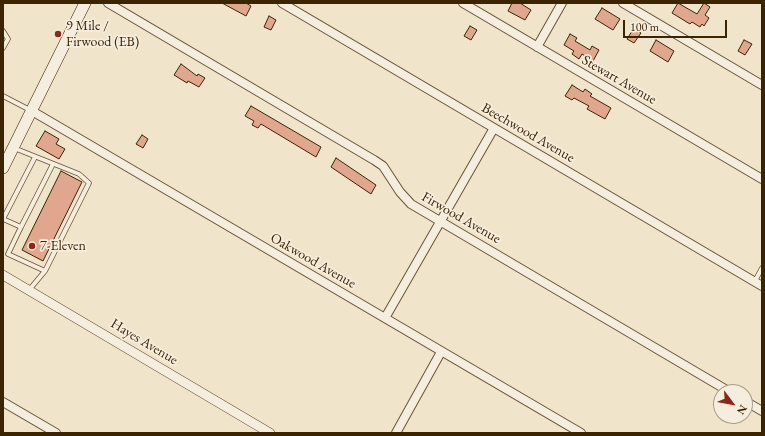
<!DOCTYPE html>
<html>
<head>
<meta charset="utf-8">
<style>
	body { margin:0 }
	#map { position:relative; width:765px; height:436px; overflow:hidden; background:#f0e4ca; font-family:"EB Garamond",serif }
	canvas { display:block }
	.frame { position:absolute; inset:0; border:4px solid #3b2402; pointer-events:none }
	.north { position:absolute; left:713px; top:384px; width:40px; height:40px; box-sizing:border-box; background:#f5eddd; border:1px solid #ab9d85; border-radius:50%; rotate:122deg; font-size:11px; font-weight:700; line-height:16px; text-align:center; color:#3b2402 }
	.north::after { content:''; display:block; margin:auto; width:14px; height:18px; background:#8f2418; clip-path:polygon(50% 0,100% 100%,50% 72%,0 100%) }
	.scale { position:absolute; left:623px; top:20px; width:104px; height:18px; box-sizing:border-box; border:2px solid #3b2402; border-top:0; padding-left:5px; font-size:12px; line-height:14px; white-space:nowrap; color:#3b2402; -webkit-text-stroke:3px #f5eddd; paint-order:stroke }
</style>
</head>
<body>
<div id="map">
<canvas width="765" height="436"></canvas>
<div class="frame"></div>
<div class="north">N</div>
<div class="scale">100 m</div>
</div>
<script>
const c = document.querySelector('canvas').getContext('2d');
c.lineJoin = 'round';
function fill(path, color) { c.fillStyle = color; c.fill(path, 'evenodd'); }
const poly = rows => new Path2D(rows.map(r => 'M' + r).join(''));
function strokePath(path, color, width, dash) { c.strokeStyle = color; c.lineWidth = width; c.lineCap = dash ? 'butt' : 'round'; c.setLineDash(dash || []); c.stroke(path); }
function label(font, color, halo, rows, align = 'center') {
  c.font = font + ' "EB Garamond",serif'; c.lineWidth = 3.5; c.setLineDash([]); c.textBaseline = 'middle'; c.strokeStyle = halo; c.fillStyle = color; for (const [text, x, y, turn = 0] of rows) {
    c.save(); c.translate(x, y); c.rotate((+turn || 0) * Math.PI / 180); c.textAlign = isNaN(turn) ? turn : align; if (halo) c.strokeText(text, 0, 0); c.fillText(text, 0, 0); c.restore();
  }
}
const building = poly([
	[222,3,246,3,251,6,246,16,222,3],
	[512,3,520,3,531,10,525,20,508,11,512,3],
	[678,3,697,14,704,3,710,7,705,15,709,18,704,26,702,24,700,27,692,22,690,24,672,13,678,3],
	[602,8,620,19,613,30,595,19,602,8],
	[269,16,276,20,271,30,264,27,269,16],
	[470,26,477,30,471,40,464,36,470,26],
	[634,28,641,33,634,43,627,39,634,28],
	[570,34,577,38,575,41,590,50,592,46,599,50,593,61,582,54,579,59,572,54,574,51,564,45,570,34],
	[656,40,674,51,668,62,650,51,656,40],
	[744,40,752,44,745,55,738,51,744,40],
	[181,64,197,76,198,74,205,78,199,87,188,81,187,83,174,75,181,64],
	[572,85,583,92,585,89,592,94,590,96,611,108,605,119,587,109,589,106,574,98,572,100,565,96,572,85],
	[251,106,321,147,316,157,261,124,258,128,252,125,254,121,245,116,251,106],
	[45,131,59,139,56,144,65,149,59,159,36,146,45,131],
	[142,135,148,139,143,148,136,144,142,135],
	[336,158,376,185,371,194,331,167,336,158],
	[61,171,82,182,43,261,22,250,61,171]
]);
const service = poly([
	[3,31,8,39,3,48],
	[3,96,30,110],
	[3,219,21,227,8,254,45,271,89,183,79,174,14,148],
	[3,219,35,157],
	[21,227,53,164],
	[755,281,762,268],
	[29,290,45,271]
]);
const minor = poly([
	[108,3,374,160,383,166,400,192,411,204,730,392],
	[282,3,762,286],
	[463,3,762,179],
	[623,3,762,85],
	[537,47,562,3],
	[32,111,581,433],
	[385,318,494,128],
	[745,401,762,411],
	[3,402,56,433],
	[396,433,441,352]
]);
const tertiary = poly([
	[3,275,270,433]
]);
const secondary = poly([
	[3,168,85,3]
]);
const markers = [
	[58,34,4,"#8f2418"],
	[32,246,4,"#8f2418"]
];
const poiNames = [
	["9 Mile /",66,26],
	["Firwood (EB)",66,42],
	["7-Eleven",40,246]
];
const streetNames = [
	["Stewart Avenue",619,80,30],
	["Beechwood Avenue",528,133,30],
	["Firwood Avenue",461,218,30],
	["Oakwood Avenue",313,261,30],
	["Hayes Avenue",144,342,31]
];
fill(building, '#e1a78e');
strokePath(building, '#3b2402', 1);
strokePath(service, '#685434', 5.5);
strokePath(minor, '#685434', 10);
strokePath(tertiary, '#685434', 10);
strokePath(secondary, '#3b2402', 12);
strokePath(service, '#f5eddd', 4);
strokePath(minor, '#f5eddd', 8);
strokePath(tertiary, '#f5eddd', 9);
strokePath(secondary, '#f5eddd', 11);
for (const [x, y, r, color] of markers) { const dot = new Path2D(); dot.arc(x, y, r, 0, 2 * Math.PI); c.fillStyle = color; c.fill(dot); strokePath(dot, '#f5eddd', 1.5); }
label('14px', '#3b2402', '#f5eddd', poiNames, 'left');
label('14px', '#3b2402', '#f5eddd', streetNames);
</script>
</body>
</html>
